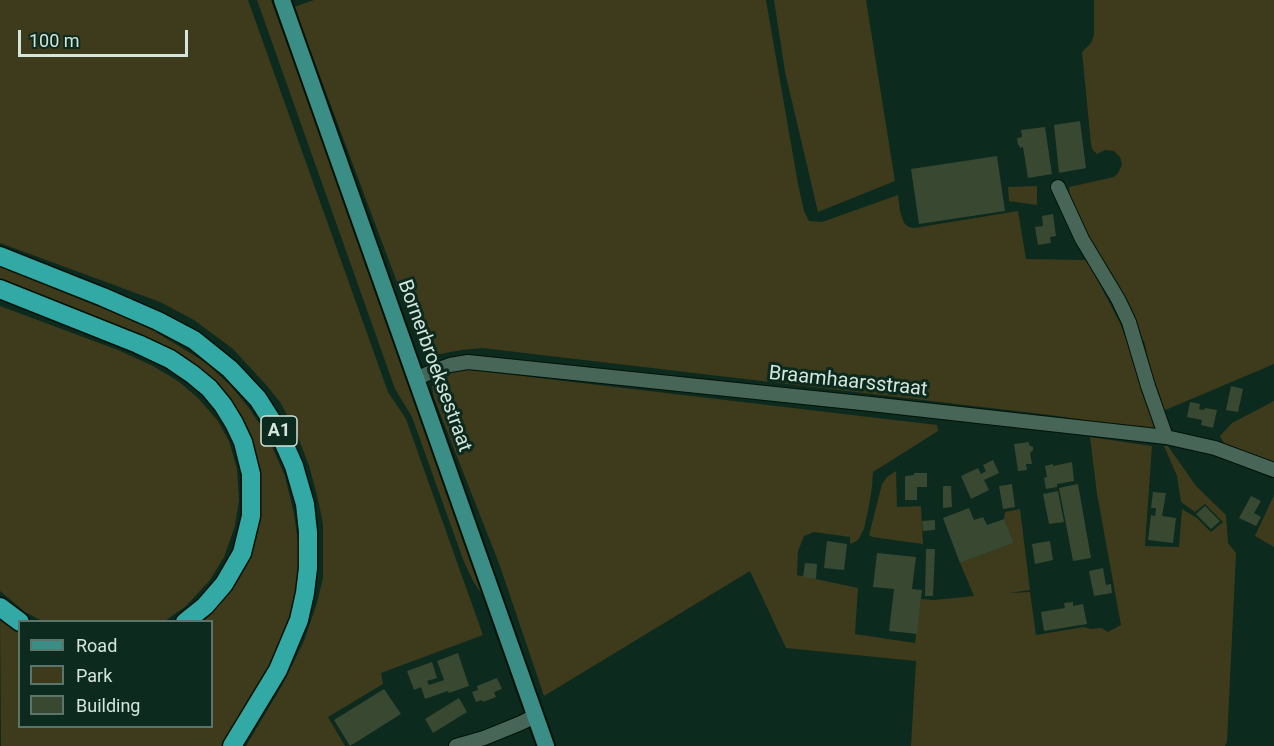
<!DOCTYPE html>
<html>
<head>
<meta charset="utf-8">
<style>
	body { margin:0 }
	#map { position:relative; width:1274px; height:746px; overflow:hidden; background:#0c2a1e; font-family:Roboto,sans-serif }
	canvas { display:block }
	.legend { position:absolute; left:18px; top:620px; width:195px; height:108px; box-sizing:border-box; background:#0c2a1e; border:2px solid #5c756a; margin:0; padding:8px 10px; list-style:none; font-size:18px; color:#d4e5dc }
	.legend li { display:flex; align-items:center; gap:12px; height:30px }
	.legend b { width:30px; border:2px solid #5c756a }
	.scale { position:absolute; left:18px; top:30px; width:170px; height:27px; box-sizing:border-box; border:3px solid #d4e5dc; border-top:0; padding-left:8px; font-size:18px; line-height:21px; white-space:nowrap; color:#d4e5dc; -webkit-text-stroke:4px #0c2a1e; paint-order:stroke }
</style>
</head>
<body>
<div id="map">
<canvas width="1274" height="746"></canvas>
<ul class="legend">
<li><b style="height:8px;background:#3b8e86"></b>Road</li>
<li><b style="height:16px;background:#3d3b1b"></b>Park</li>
<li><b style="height:16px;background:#394830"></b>Building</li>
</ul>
<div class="scale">100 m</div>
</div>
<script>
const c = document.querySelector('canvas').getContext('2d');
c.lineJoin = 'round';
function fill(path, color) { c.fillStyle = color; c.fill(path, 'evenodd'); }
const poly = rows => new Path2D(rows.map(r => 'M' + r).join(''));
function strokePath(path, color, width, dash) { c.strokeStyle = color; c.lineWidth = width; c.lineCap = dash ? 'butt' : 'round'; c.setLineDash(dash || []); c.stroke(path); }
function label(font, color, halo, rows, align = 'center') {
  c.font = font + ' Roboto,sans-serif'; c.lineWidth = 6; c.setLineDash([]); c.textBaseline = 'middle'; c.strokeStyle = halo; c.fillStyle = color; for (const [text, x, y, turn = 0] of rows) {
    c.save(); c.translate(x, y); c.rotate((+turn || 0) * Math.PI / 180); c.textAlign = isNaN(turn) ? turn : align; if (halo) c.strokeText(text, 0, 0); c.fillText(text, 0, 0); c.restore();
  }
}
const green = poly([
	[0,0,248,0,388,392,406,419,483,635,381,673,383,684,328,717,345,746,246,746,284,682,304,641,317,603,323,578,323,524,317,495,309,466,296,432,280,402,267,386,233,349,194,320,160,302,0,243],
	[257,0,271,0,492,609,473,581,464,562,412,417,395,389],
	[314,0,766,0,798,184,804,211,809,221,822,222,898,195,900,211,904,223,909,227,914,228,1018,211,1026,259,1087,260,1120,323,1130,349,1136,353,1155,431,1050,415,482,348,461,350,425,357,294,7],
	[774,0,866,0,895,181,818,212,785,72],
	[1094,0,1274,0,1274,364,1163,411,1153,380,1144,341,1140,340,1071,210,1069,187,1114,177,1118,173,1122,165,1120,157,1114,151,1105,150,1097,154,1092,149,1091,144,1082,52,1091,43,1094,35],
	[1037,186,1037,205,1009,201,1008,187],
	[0,266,122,316,154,331,205,362,231,386,249,408,267,435,285,476,294,514,299,548,297,579,292,612,279,655,225,746,1,746,0,613,19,626,20,726,212,726,212,622,192,621,227,587,256,470,202,376,0,285],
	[0,306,118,350,153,366,178,381,198,398,218,421,229,441,237,469,239,500,235,526,224,557,210,580,186,606,165,621,42,621,25,612,0,591],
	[463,369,937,425,938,431,873,472,872,486,869,506,864,529,858,540,851,544,850,543,850,537,814,532,804,536,798,551,797,575,858,588,855,634,915,643,921,599,934,600,974,596,960,563,1014,543,1004,519,1005,512,1020,509,1030,590,1009,593,1030,592,1036,635,1084,627,1090,629,1101,628,1108,632,1121,625,1097,494,1090,437,1152,446,1145,546,1179,547,1182,509,1197,518,1211,532,1223,522,1205,504,1195,512,1181,502,1177,476,1164,446,1168,446,1196,486,1226,515,1228,543,1236,553,1227,742,1225,746,911,746,916,661,786,648,750,571,544,696,500,566,434,398,432,386,437,379,448,372],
	[1274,401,1274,465,1225,445,1220,436,1232,423],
	[896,471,897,507,921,506,923,544,872,537,869,535,882,484,887,477],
	[1274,495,1274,547,1255,536]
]);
const building = poly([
	[1080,121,1086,168,1059,173,1054,125],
	[1045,127,1052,174,1028,178,1023,147,1020,148,1019,145,1018,145,1017,138,1022,137,1021,130],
	[997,156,1005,211,919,224,911,169],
	[1053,214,1056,236,1050,237,1051,243,1038,245,1035,227,1043,226,1042,216],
	[1231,386,1243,389,1238,412,1226,410],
	[1190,402,1200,404,1199,409,1204,410,1205,408,1217,410,1213,428,1201,425,1202,420,1187,417],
	[1029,442,1029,445,1033,447,1033,450,1030,453,1032,464,1026,464,1027,470,1018,471,1014,444],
	[993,460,999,473,984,480,989,490,971,499,961,476,978,468,981,474,986,471,983,465],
	[1072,462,1074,481,1057,484,1057,487,1046,489,1044,478,1047,477,1045,466,1053,464,1053,466],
	[914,473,927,473,927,487,917,487,917,500,905,500,905,476,914,475],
	[1012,484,1015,507,1003,509,999,486],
	[1078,484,1091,558,1073,561,1059,488],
	[943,486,951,486,952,507,943,508],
	[1058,491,1064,522,1049,524,1043,494],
	[1153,492,1166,493,1162,516,1176,518,1173,543,1148,540,1151,515,1155,516,1156,508,1151,508],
	[1251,496,1261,501,1254,513,1261,517,1256,526,1239,518],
	[1205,506,1220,521,1211,529,1196,514],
	[969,508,974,520,983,517,987,525,1004,519,1014,543,960,563,943,518],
	[935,520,935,530,923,531,922,521],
	[827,541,847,544,844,570,824,568],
	[1050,541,1053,560,1035,564,1032,544],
	[926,549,935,549,933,596,925,596],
	[877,553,916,557,912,589,922,590,917,634,889,631,894,589,873,587],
	[805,563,817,564,816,579,803,577],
	[1103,568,1106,585,1111,584,1112,593,1094,596,1089,571],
	[1073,602,1073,606,1083,604,1087,624,1044,631,1041,612,1065,608,1064,603],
	[458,653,469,686,449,693,448,691,425,699,421,687,414,690,407,671,432,662,437,678,427,681,429,685,444,680,437,661],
	[497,678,502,689,494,692,496,697,483,702,482,700,476,702,472,692,478,690,477,686],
	[384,689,401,714,350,746,334,720],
	[459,698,467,712,433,733,425,719]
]);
const minor = poly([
	[1058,187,1082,239,1118,299,1129,322,1148,386,1166,437],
	[416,379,433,371,450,365,468,362,871,404,1166,437,1215,448,1274,470],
	[456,746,484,738,521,723,535,716]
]);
const major = poly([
	[282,0,546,746]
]);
const highway = poly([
	[0,256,103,297,158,321,194,340,230,369,258,399,279,432,294,466,305,504,308,532,308,568,305,593,299,620,278,670,232,746],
	[0,289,138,344,170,359,192,374,209,388,223,405,234,423,243,442,251,474,251,516,242,553,224,584,205,606,185,622],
	[0,607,20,622]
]);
const shields = [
	[279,431,36]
];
const shieldNames = [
	["A1",279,431]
];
const streetNames = [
	["Bornerbroeksestraat",434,366,70],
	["Braamhaarsstraat",848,382,6]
];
fill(green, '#3d3b1b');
fill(building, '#394830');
strokePath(minor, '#001208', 16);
strokePath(major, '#001208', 20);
strokePath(highway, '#001208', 21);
strokePath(minor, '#476657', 14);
strokePath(major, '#3b8e86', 16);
strokePath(highway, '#33a9a6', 18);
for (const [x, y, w] of shields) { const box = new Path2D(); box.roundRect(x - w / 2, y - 15, w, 30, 4.5); c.fillStyle = '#0c2a1e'; c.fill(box); strokePath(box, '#d4e5dc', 1.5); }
label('bold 18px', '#d4e5dc', null, shieldNames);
label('20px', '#d4e5dc', '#0c2a1e', streetNames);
</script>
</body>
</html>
